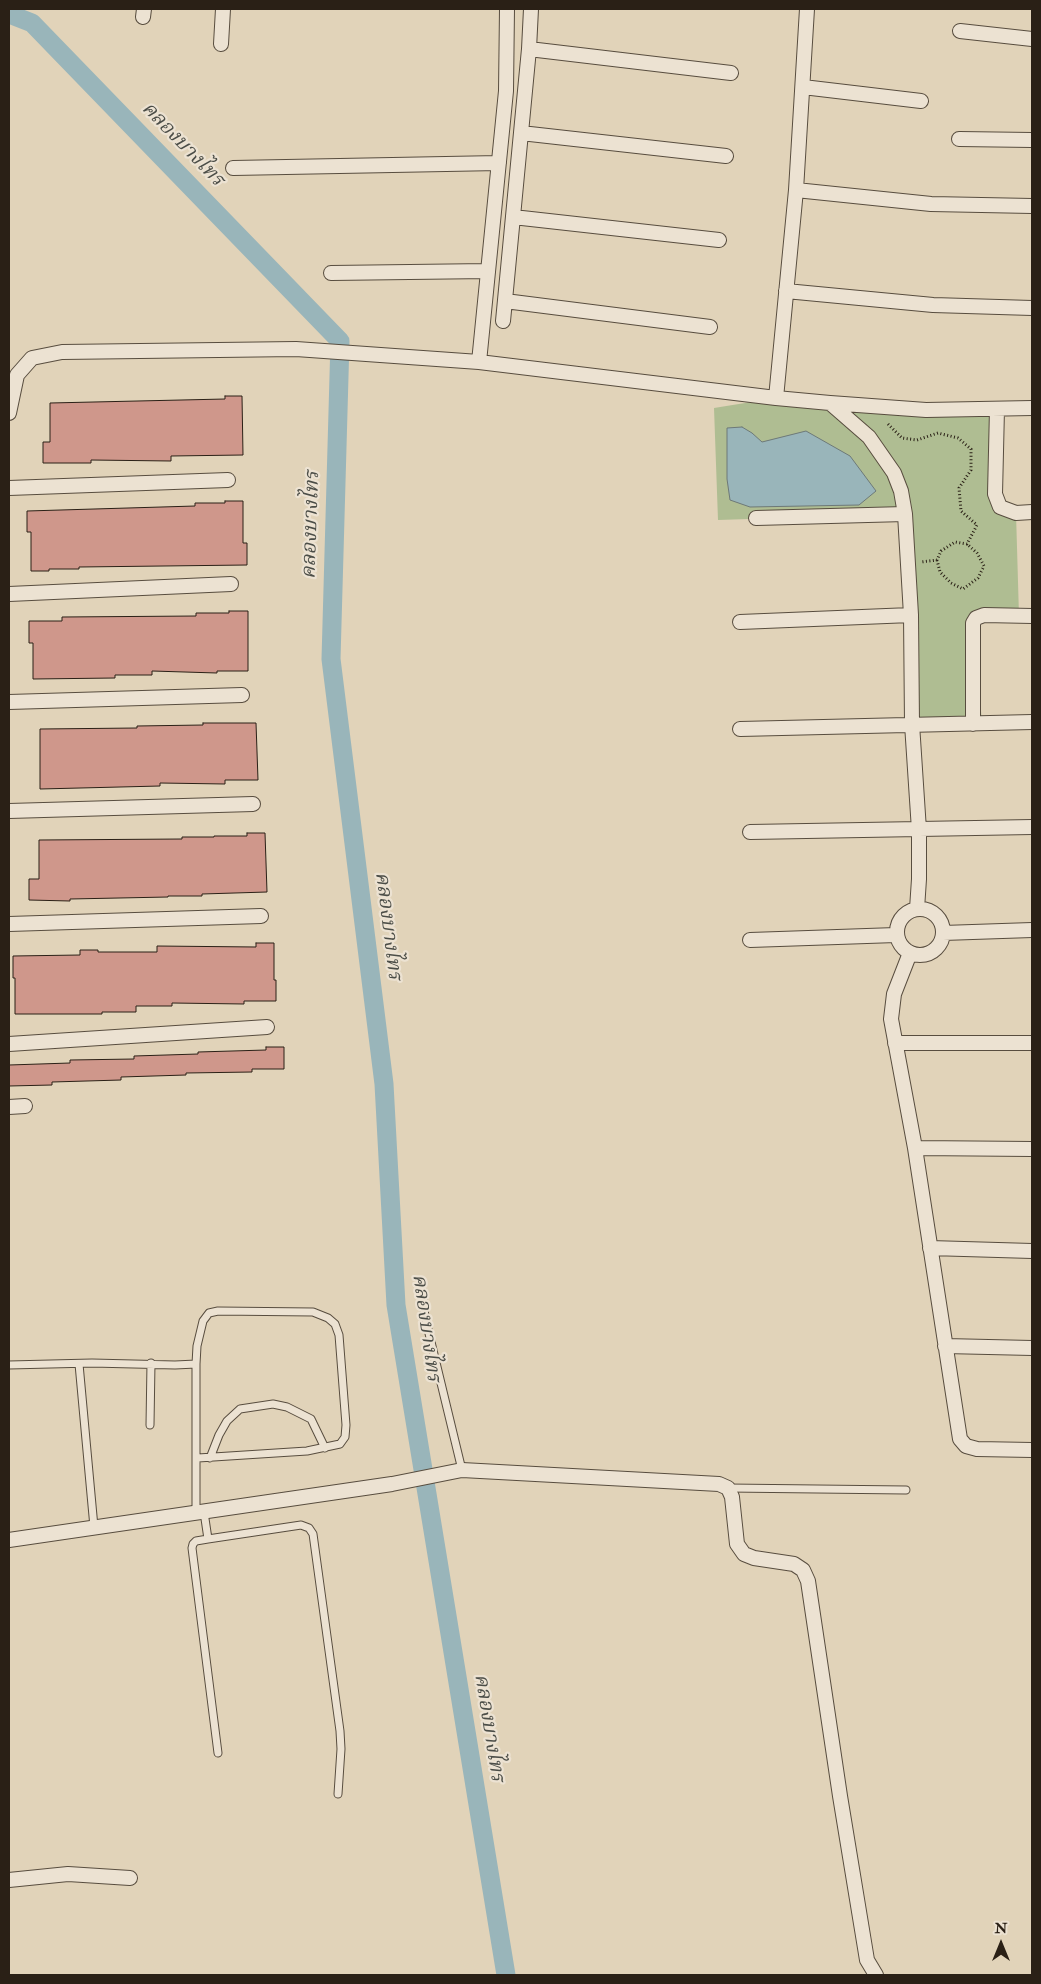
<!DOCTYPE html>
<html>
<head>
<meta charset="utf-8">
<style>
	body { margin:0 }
	#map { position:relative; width:1041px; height:1984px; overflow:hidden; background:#e1d3b9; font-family:"IM FELL Double Pica",serif }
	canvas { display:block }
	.frame { position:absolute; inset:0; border:10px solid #2a2016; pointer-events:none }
	.north { position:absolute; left:976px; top:1919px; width:50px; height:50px; -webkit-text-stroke:4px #ece2d2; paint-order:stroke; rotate:0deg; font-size:14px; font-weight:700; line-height:20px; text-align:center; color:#2a2016 }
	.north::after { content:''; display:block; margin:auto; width:18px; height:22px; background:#2a2016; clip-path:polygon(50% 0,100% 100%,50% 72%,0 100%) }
</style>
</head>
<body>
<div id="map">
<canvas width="1041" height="1984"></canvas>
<div class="frame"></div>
<div class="north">N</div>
</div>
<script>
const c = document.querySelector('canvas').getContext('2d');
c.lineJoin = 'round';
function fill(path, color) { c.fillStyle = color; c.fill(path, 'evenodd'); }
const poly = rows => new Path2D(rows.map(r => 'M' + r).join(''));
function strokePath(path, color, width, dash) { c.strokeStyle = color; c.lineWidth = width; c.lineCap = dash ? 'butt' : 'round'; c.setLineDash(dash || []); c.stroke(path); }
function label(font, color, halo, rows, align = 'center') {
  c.font = font + ' "IM FELL Double Pica","Noto Serif Thai",serif'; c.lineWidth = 4.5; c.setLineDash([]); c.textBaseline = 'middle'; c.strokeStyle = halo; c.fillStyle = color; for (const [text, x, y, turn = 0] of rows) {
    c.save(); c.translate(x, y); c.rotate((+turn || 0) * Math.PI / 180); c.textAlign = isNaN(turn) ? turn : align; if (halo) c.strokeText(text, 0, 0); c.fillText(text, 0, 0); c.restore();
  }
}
const green = poly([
	[776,398,997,409,998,513,1016,513,1019,616,974,618,982,724,912,724,905,514,718,520,714,408]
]);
const water = poly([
	[742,427,752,433,762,442,806,431,850,456,876,491,859,505,750,507,730,500,727,479,727,428,742,427]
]);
const canal = poly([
	[9,14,32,23,340,341,331,659,384,1084,396,1305,506,1975]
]);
const building = poly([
	[225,396,242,396,243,455,171,456,171,461,91,460,91,463,43,463,43,442,50,442,50,403,225,399,225,396],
	[225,501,243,501,243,543,247,543,247,565,79,567,79,569,49,569,49,571,31,571,31,532,27,532,27,511,195,506,195,503,225,503,225,501],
	[229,611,248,611,248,671,217,671,217,673,152,671,152,675,115,675,115,678,33,679,33,643,29,643,29,621,62,621,62,617,196,616,196,613,229,613,229,611],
	[203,723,256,723,258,780,225,780,225,784,160,783,160,786,40,789,40,729,137,728,137,726,203,725,203,723],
	[247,833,265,833,267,892,202,894,202,896,168,896,168,897,70,899,70,901,29,900,29,879,39,879,39,840,182,839,182,837,214,837,214,836,247,836,247,833],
	[256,943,274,943,274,980,276,980,276,1001,244,1001,244,1004,172,1003,172,1006,136,1006,136,1012,102,1012,102,1014,15,1014,15,978,13,978,13,956,80,955,80,950,98,950,98,952,157,952,157,946,256,947,256,943],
	[266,1047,284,1047,284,1069,252,1069,252,1072,186,1073,186,1075,121,1077,121,1080,52,1082,52,1085,9,1086,9,1065,70,1063,70,1060,134,1059,134,1056,198,1054,198,1052,266,1050,266,1047]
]);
const path = poly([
	[888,424,902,438,917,440,938,433,958,438,971,449,971,470,959,488,961,511,977,525,967,544,955,542,941,551,937,560,921,562],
	[937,560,940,572,951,583,963,589,978,578,984,566,977,553,967,544]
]);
const service = poly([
	[421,1283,425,1317,462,1470],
	[79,1364,94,1527],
	[9,1365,92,1363,175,1365,196,1364],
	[150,1425,151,1363],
	[210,1458,219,1435,227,1421,240,1409,273,1404,287,1407,311,1419,325,1448],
	[728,1488,906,1490],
	[204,1512,208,1539,301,1525,309,1528,313,1534,340,1731,341,1749,338,1794],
	[196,1513,196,1364,197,1346,203,1321,209,1313,218,1311,313,1312,328,1318,335,1324,339,1335,346,1425,345,1437,340,1444,307,1451,198,1458],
	[208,1539,196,1541,193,1544,192,1548,218,1753]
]);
const minor = poly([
	[143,17,144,9],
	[960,31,1032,39],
	[221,44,223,9],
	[529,49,731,73],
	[803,87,921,101],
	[521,133,726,156],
	[959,139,1032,140],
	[233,168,499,163],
	[796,190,931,204,1032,206],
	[513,217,719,240],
	[331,273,488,271],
	[786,291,933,305,1032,308],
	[505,301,710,327],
	[503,321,529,49,531,9],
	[479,362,506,91,507,9],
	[776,398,796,190,807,9],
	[830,403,869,437,894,473,901,491,905,514,911,615,912,724,919,830,919,879,917,909],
	[997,409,995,494,1000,507,1016,513,1032,512],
	[9,413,17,375,32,358,62,352,296,349,479,362,776,398,830,403,926,410,1032,408],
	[9,488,228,480],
	[756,518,905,514],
	[9,594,231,584],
	[740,622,911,615],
	[9,702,242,695],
	[973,724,973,623,976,618,984,615,1032,616],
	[740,729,1032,722],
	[9,811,253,804],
	[750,832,1032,827],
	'897 932a23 23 0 1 1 46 0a23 23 0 1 1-46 0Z',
	[9,924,261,916],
	[943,933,1032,930],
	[750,940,896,935],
	[910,953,894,994,891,1019,915,1148,960,1439,966,1446,977,1449,1032,1450],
	[895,1043,1032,1043],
	[9,1044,267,1027],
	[9,1107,25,1106],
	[915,1148,1032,1149],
	[930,1248,1032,1251],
	[945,1346,1032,1348],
	[9,1540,392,1484,462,1470,719,1484,728,1488,732,1497,737,1544,744,1554,754,1558,794,1564,803,1570,808,1581,840,1796,867,1960,876,1975],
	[9,1880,68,1874,130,1878]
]);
const waterNames = [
	["คลองบางไทร",182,145,46],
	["คลองบางไทร",312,525,-88],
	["คลองบางไทร",387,926,83],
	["คลองบางไทร",425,1328,82],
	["คลองบางไทร",488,1728,81]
];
fill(green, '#afbd92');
fill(water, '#99b5ba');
strokePath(water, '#6d7978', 1);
strokePath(canal, '#99b5ba', 19);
fill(building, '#cf978b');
strokePath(building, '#2a2016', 1);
strokePath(service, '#584d3f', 9);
strokePath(minor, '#584d3f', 16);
strokePath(path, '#2a2016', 3, [1, 2.5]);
strokePath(service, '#ece2d2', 7);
strokePath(minor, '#ece2d2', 14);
label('italic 20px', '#4b4d47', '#ece2d2', waterNames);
</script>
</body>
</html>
